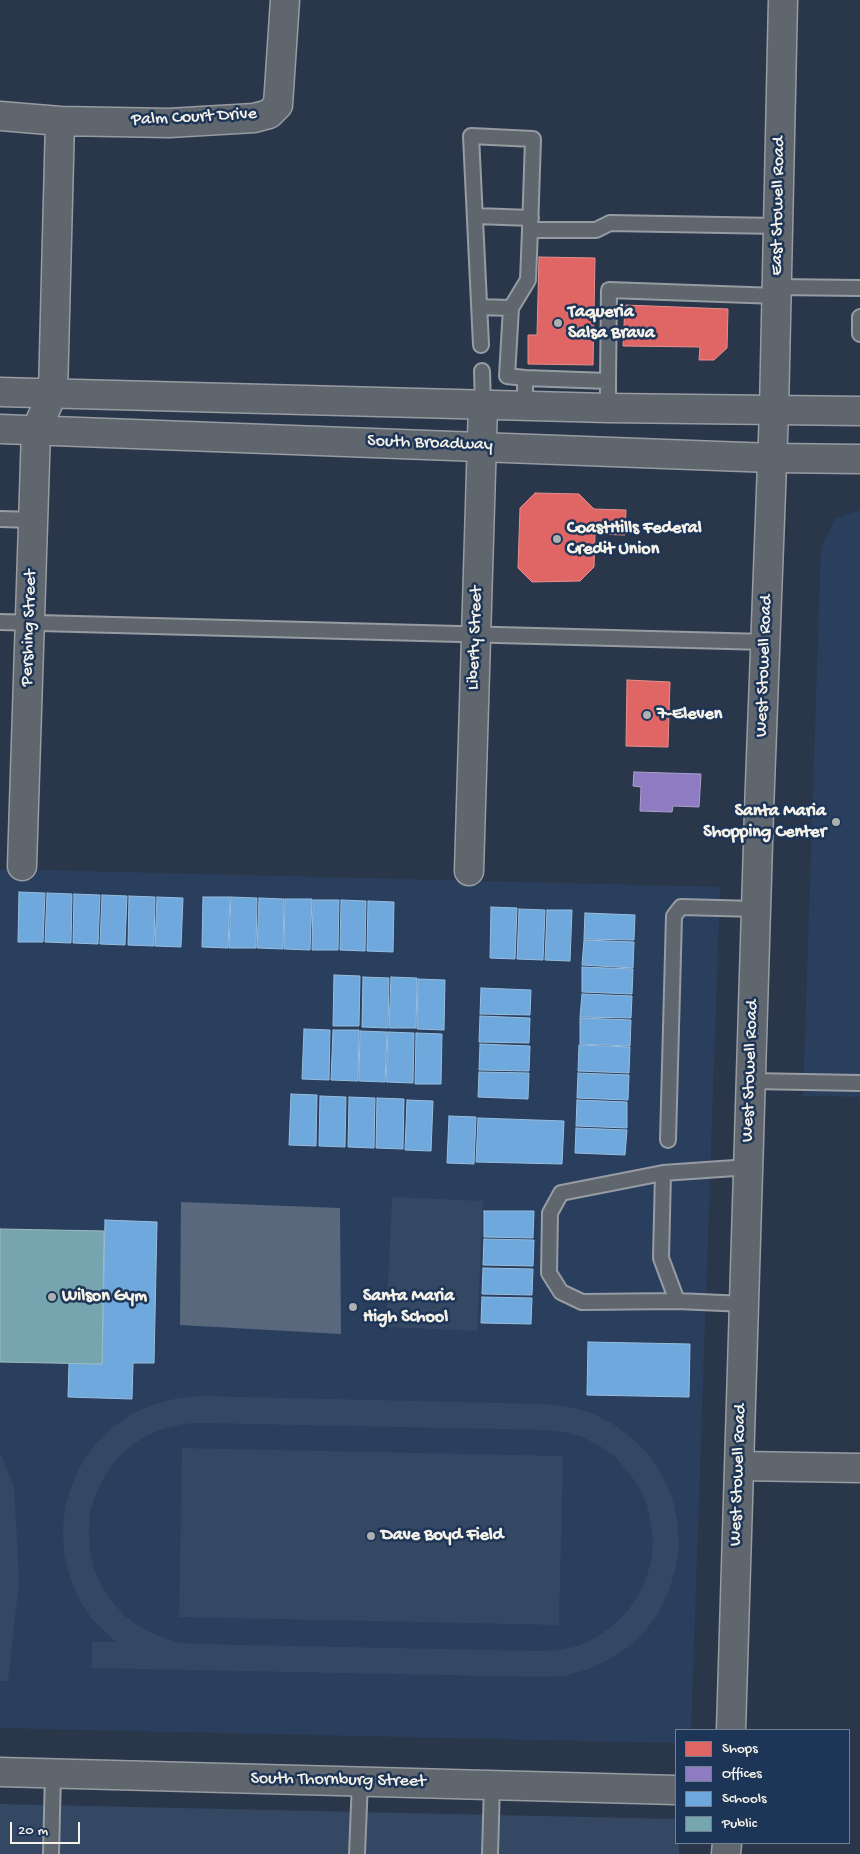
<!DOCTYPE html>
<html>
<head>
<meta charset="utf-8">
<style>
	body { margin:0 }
	#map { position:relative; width:860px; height:1854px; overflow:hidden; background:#2a374a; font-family:"Gochi Hand",sans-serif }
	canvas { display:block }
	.legend { position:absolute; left:675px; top:1729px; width:175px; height:115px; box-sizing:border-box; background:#1d3557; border:1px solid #738091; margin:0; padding:6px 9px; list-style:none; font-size:15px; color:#f4f1e8 }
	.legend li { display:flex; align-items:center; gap:10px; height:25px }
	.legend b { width:25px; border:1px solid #738091 }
	.scale { position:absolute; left:10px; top:1822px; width:70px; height:22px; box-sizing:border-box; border:2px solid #f4f1e8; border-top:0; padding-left:6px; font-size:15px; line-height:18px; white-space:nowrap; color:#f4f1e8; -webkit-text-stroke:4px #1d3557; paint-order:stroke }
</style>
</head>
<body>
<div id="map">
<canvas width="860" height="1854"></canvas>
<ul class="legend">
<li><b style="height:14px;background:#e06666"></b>Shops</li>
<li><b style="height:14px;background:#8e7cc3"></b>Offices</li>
<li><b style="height:14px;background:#6fa8dc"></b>Schools</li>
<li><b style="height:14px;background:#76a5af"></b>Public</li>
</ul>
<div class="scale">20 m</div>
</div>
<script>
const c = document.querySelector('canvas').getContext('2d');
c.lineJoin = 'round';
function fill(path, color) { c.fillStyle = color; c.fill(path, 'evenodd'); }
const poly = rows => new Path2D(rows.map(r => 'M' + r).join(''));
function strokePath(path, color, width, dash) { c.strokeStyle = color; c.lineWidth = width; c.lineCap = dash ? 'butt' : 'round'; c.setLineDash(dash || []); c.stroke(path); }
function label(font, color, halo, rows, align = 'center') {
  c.font = font + ' "Gochi Hand",sans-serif'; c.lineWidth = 5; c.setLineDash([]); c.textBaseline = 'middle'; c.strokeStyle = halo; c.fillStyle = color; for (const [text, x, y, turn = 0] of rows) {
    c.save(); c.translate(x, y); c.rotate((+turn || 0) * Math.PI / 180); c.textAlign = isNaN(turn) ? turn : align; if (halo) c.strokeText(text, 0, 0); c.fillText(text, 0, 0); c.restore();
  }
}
const built = poly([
	[860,510,860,1097,803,1096,821,548,836,518],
	[0,869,720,887,691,1730,676,1730,676,1743,0,1728]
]);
const green = poly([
	[392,1197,483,1201,477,1331,386,1327],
	[201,1396,545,1404,569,1407,592,1413,613,1424,632,1438,649,1455,662,1475,672,1497,677,1520,679,1544,676,1567,669,1590,659,1612,645,1631,628,1647,608,1660,586,1670,563,1676,540,1677,92,1668,92,1642,116,1642,92,1619,79,1599,70,1577,64,1554,63,1530,65,1507,72,1484,82,1463,96,1443,113,1427,133,1413,155,1404,178,1398],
	[201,1423,545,1430,564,1432,582,1437,600,1446,615,1457,628,1472,639,1487,647,1505,651,1524,653,1543,651,1562,645,1581,637,1598,625,1614,611,1627,595,1638,578,1646,559,1650,540,1651,197,1644,177,1642,159,1636,142,1628,126,1617,113,1603,102,1587,94,1569,90,1550,89,1531,90,1512,96,1493,105,1476,116,1460,129,1447,146,1436,163,1429,182,1424],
	[182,1448,563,1456,559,1625,179,1617],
	[0,1452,14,1487,17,1538,19,1583,8,1681,0,1681],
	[0,1804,676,1819,676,1843,679,1843,679,1854,0,1854]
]);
const water = poly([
	[181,1202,340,1208,341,1334,180,1325]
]);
const shops = poly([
	[539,257,595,258,593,365,528,364,528,335,537,335,539,257],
	[625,305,728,309,727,348,714,360,699,360,700,347,623,346,625,305],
	[535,493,579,494,594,509,626,510,625,535,595,534,594,567,580,581,532,582,518,568,520,508,535,493],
	[627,680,670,682,668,747,626,746,627,680]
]);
const offices = poly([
	[634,772,701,774,699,807,673,806,672,812,640,811,641,787,633,786,634,772]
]);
const schools = poly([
	[19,892,45,893,43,942,18,942,19,892],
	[47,893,72,894,71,943,45,942,47,893],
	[74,894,100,895,98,944,73,943,74,894],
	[102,895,127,896,125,945,100,944,102,895],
	[129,896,155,897,154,946,128,945,129,896],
	[157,897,183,898,181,947,155,946,157,897],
	[203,897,230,897,228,948,202,947,203,897],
	[231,897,257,898,256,948,229,948,231,897],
	[259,898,284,899,283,949,257,948,259,898],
	[285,899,312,899,310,950,284,949,285,899],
	[313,900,339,900,338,950,312,950,313,900],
	[341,900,366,901,365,951,340,950,341,900],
	[368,901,394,902,393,952,367,951,368,901],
	[491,907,517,908,515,959,490,958,491,907],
	[519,909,545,910,543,960,517,959,519,909],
	[547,910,572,910,570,961,545,960,547,910],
	[585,913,635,915,634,940,584,939,585,913],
	[584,940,634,942,633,968,582,965,584,940],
	[582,967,633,969,632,994,582,992,582,967],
	[334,975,360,976,359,1026,333,1026,334,975],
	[363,977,389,978,388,1028,362,1027,363,977],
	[391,977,417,978,416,1028,389,1028,391,977],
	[418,979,445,980,444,1030,417,1029,418,979],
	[481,988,531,990,530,1015,480,1014,481,988],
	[582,994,632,996,631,1018,580,1017,582,994],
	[480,1016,530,1018,529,1043,479,1042,480,1016],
	[580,1018,631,1020,630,1046,580,1044,580,1018],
	[304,1029,330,1030,329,1080,302,1079,304,1029],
	[333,1030,359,1030,358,1081,331,1080,333,1030],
	[360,1031,387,1032,385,1082,359,1081,360,1031],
	[388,1032,414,1033,413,1083,386,1082,388,1032],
	[416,1033,442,1034,441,1084,415,1084,416,1033],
	[480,1044,530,1046,529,1071,479,1070,480,1044],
	[579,1045,630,1047,629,1073,578,1071,579,1045],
	[479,1072,529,1073,528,1099,478,1097,479,1072],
	[578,1073,629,1075,628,1100,577,1098,578,1073],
	[291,1094,317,1095,316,1146,289,1145,291,1094],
	[320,1096,346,1097,345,1147,319,1146,320,1096],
	[349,1097,375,1098,374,1148,348,1147,349,1097],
	[377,1098,404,1099,403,1149,376,1148,377,1098],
	[407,1100,433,1101,431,1151,405,1150,407,1100],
	[577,1100,627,1102,627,1128,576,1126,577,1100],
	[449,1116,476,1117,474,1164,447,1163,449,1116],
	[478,1118,564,1121,562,1164,476,1162,478,1118],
	[576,1128,627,1130,625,1155,575,1153,576,1128],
	[484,1211,534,1211,533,1238,484,1237,484,1211],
	[105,1220,157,1222,154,1363,133,1363,132,1399,68,1397,69,1363,102,1364,105,1220],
	[484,1239,534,1240,533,1266,483,1265,484,1239],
	[483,1268,533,1269,532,1295,482,1294,483,1268],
	[482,1297,532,1298,531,1324,481,1323,482,1297],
	[588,1342,690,1344,689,1397,587,1395,588,1342]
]);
const public = poly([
	[0,1229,104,1231,102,1364,0,1362,0,1229]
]);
const lane = poly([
	[476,216,531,218],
	[777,287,860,288],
	[479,307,511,308],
	[860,317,860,334],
	[481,345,471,136,533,139,530,230],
	[482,371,483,405],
	[525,378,507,376,511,308,528,280,530,230,596,230,610,223,778,226],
	[608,381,609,290,777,296],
	[525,406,525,378,608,381,608,408],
	[0,519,33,520],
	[0,622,766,642],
	[751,1081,860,1083],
	[668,1140,674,916,681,907,756,909],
	[663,1173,561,1193,550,1213,549,1273,561,1292,582,1302,677,1301],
	[745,1304,677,1301,661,1258,663,1173,749,1167],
	[51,1854,53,1774],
	[357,1854,360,1781],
	[490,1854,492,1784]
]);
const street = poly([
	[0,116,60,121,169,123,254,118,269,114,278,105,285,0],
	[22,866,36,430,53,393,60,121],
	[469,871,483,405],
	[740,1466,860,1468],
	[0,1772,676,1790]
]);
const secondary = poly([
	[731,1730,759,811,774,411,783,0],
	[726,1854,727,1843]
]);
const primary = poly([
	[0,392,608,408,860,411],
	[0,429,772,458,860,459]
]);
const markers = [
	[558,323,5,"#adb0b1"],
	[557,539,5,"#adb0b1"],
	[647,715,5,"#adb0b1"],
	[836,822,5,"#adb0b1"],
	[52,1297,5,"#adb0b1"],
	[353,1307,5,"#adb0b1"],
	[371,1536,5,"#adb0b1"]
];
const streetNames = [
	["Palm Court Drive",194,118,-3],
	["East Stowell Road",779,206,-89],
	["South Broadway",430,444,2],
	["Pershing Street",30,628,-88],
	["Liberty Street",476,638,-88],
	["West Stowell Road",765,666,-88],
	["West Stowell Road",751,1071,-88],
	["West Stowell Road",739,1475,-88],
	["South Thornburg Street",338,1781,1]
];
const poiNames = [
	["Taqueria",568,313],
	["Salsa Brava",568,334],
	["CoastHills Federal",567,529],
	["Credit Union",567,550],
	["7-Eleven",657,715],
	["Santa Maria",826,812,"right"],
	["Shopping Center",826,833,"right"],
	["Wilson Gym",62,1297],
	["Santa Maria",363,1297],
	["High School",363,1318],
	["Dave Boyd Field",381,1536]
];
fill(built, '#2a3f5d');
fill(green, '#344763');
fill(water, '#59687d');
fill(shops, '#e06666');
strokePath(shops, '#e6908d', 1);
fill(offices, '#8e7cc3');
strokePath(offices, '#ad9fce', 1);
fill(schools, '#6fa8dc');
strokePath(schools, '#97bee0', 1);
fill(public, '#76a5af');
strokePath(public, '#9cbcc0', 1);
strokePath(lane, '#979ca3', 18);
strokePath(street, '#979ca3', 31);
strokePath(secondary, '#979ca3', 31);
strokePath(primary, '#979ca3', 31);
strokePath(lane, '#60666e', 14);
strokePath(street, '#60666e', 28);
strokePath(secondary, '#60666e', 28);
strokePath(primary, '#60666e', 28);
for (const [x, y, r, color] of markers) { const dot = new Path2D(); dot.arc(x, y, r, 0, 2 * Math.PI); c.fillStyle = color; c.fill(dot); strokePath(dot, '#1d3557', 2); }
label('18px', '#f4f1e8', '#1d3557', streetNames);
label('bold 18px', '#f4f1e8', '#1d3557', poiNames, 'left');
</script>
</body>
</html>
